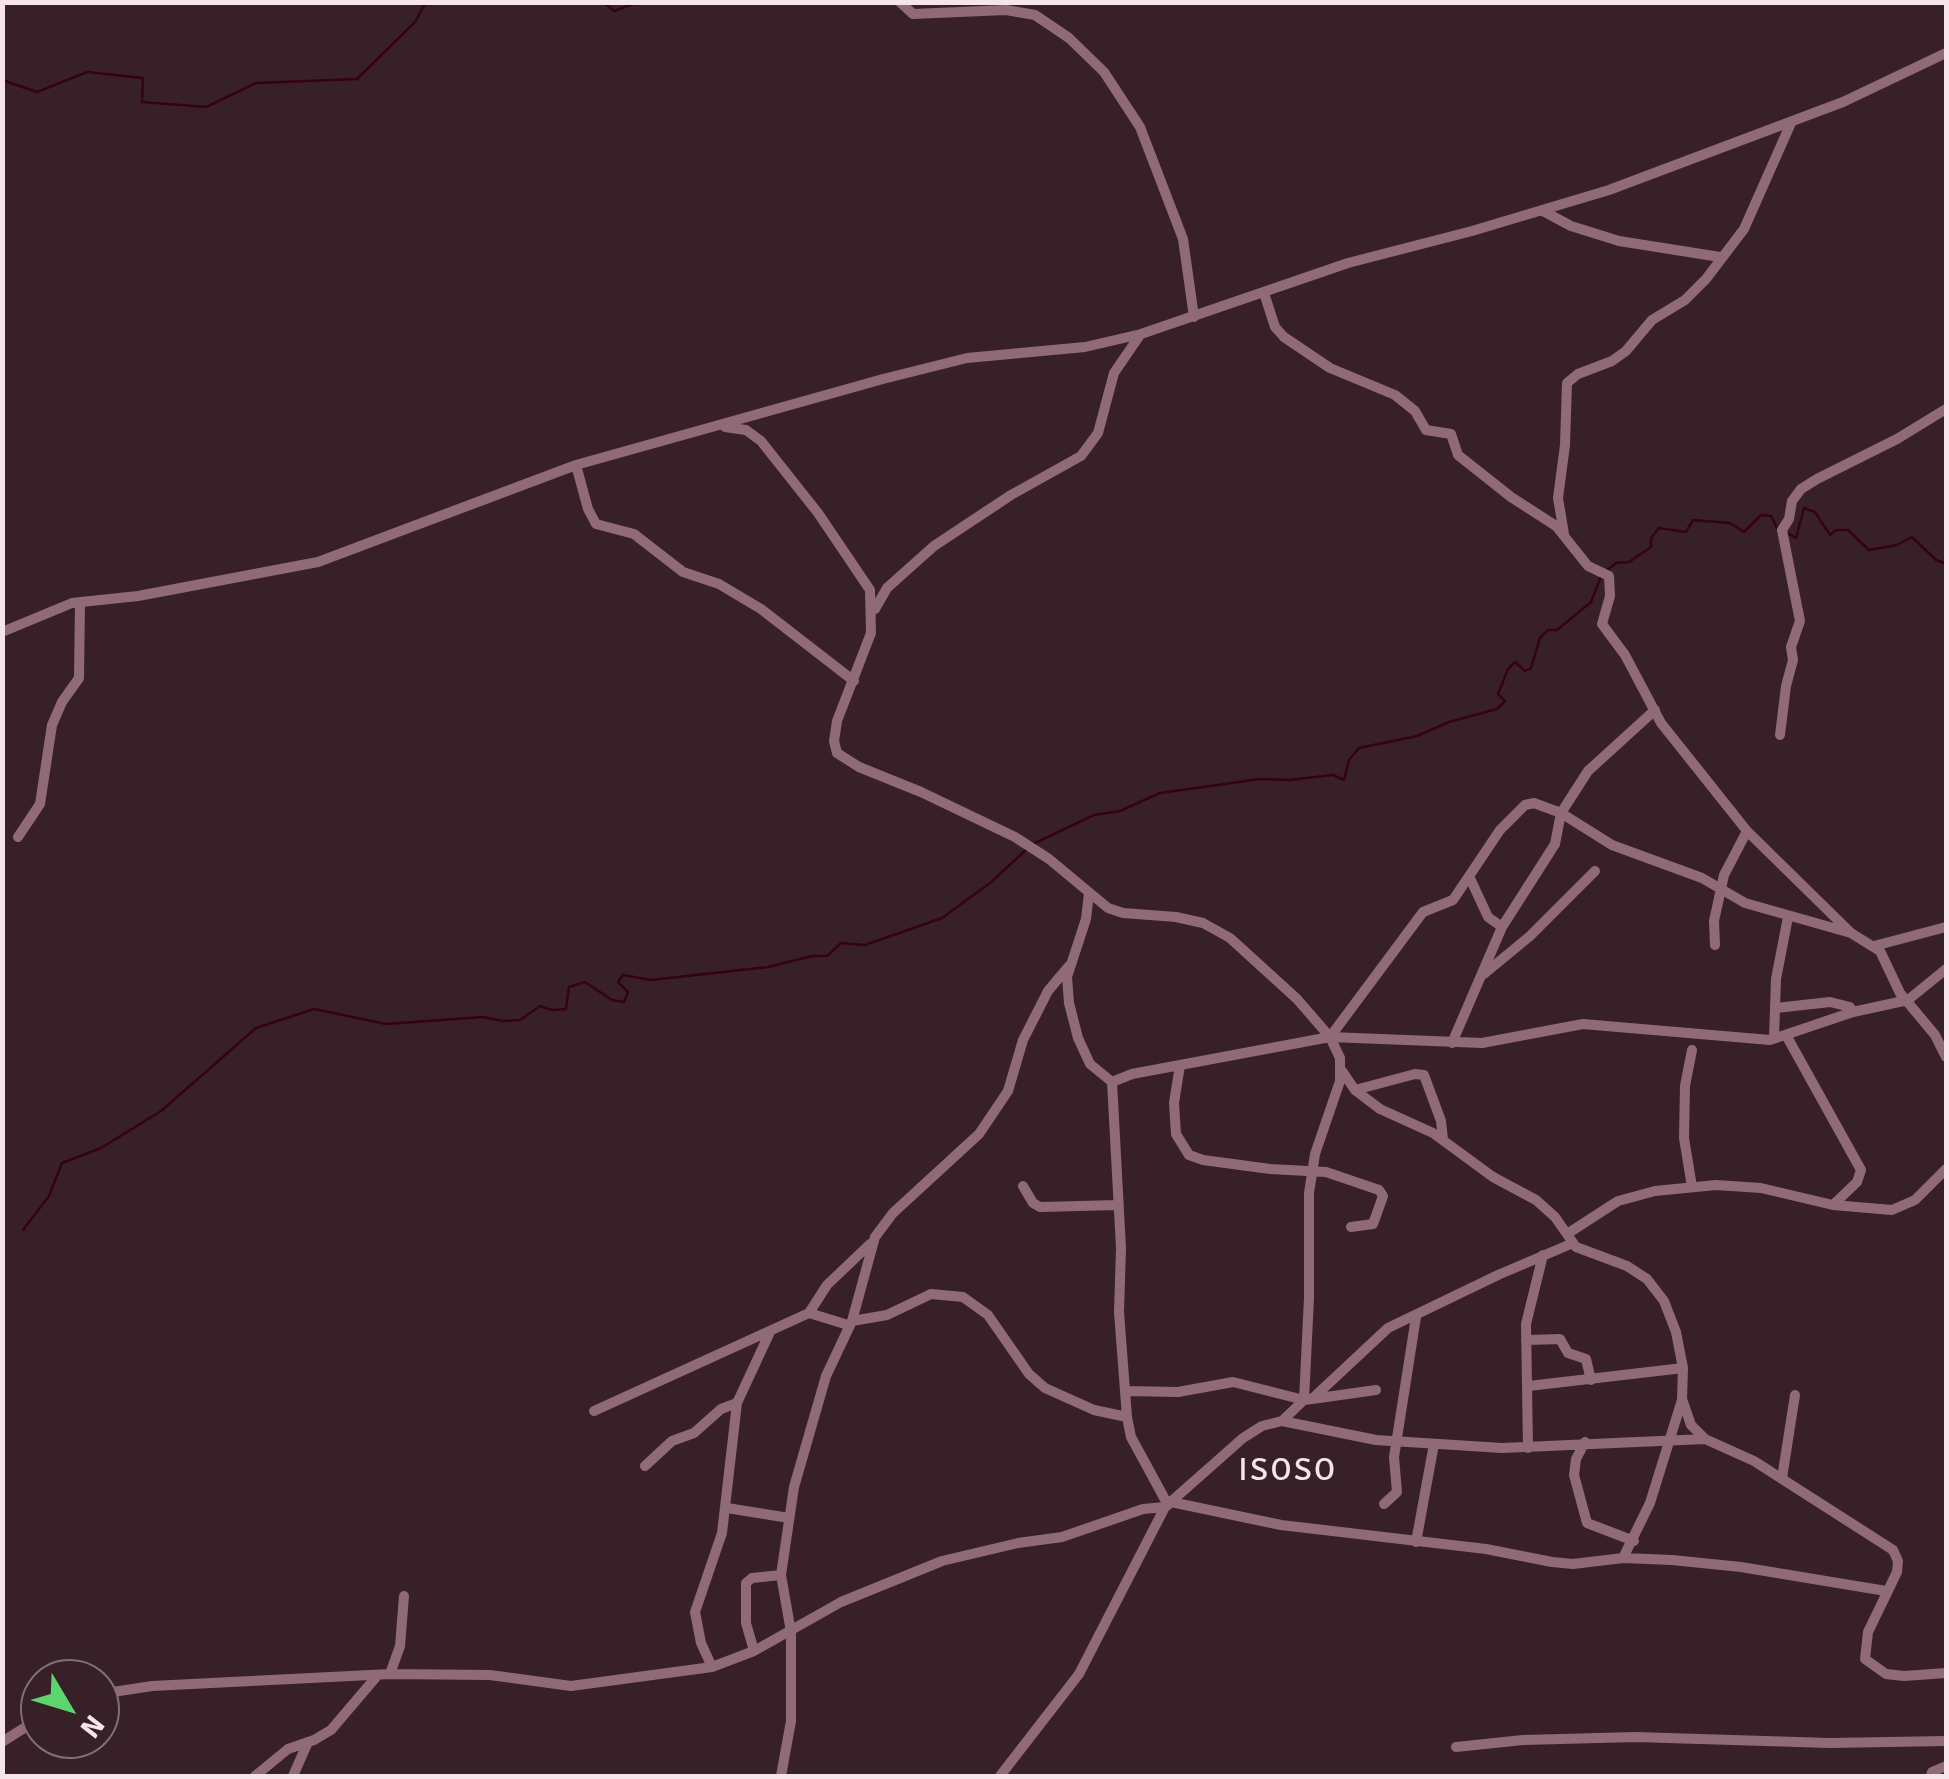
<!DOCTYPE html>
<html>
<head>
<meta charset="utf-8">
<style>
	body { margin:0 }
	#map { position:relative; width:1949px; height:1779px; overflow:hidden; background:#382029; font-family:Signika,sans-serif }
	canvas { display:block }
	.frame { position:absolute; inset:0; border:5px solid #f5e4e9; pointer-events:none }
	.north { position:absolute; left:20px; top:1659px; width:100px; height:100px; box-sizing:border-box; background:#382029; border:2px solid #846e76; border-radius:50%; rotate:128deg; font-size:28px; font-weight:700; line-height:40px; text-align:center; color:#f5e4e9 }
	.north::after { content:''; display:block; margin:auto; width:35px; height:45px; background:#5cd56d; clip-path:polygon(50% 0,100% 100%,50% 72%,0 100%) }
</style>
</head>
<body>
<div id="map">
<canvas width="1949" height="1779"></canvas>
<div class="frame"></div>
<div class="north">N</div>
</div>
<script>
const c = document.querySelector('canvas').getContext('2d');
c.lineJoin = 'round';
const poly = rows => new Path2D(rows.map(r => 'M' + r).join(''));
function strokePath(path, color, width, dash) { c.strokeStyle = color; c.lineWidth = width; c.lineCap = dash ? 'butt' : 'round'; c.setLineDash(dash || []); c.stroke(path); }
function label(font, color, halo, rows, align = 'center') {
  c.font = font + ' Signika,sans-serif'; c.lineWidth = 10; c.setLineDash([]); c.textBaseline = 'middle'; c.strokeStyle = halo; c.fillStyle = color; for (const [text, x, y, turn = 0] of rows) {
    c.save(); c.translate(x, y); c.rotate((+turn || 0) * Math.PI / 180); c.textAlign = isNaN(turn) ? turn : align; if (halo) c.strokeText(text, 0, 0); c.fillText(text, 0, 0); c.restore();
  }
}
const stream = poly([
	[604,2,614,11,639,2],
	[856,2,863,2],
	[2,80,37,92,87,72,143,78,142,102,206,107,256,83,357,79,415,22,426,2],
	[1789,534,1796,538,1804,508,1815,512,1830,535,1836,530,1848,530,1869,550,1897,545,1912,537,1936,560,1946,564],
	[1606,571,1616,563,1629,562,1651,547,1651,538,1659,528,1686,532,1693,520,1730,523,1744,532,1761,515,1771,516,1777,528],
	[1033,844,1094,815,1120,811,1160,793,1260,779,1289,780,1333,775,1344,780,1349,760,1359,748,1417,736,1449,722,1497,709,1505,701,1498,694,1508,669,1515,662,1525,671,1531,668,1540,638,1548,630,1557,630,1591,602,1601,576],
	[23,1230,49,1196,62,1163,101,1148,161,1111,256,1028,314,1009,386,1024,483,1017,503,1021,520,1020,540,1006,552,1010,566,1009,569,987,585,982,612,1000,624,1002,628,992,618,982,623,975,651,980,768,967,812,956,827,956,841,943,865,945,942,918,990,883,1027,849]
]);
const street = poly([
	[900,2,913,14,1006,10,1035,15,1069,38,1104,72,1140,127,1183,239,1194,317],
	[1543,211,1571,226,1619,241,1720,257],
	[1264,293,1275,327,1284,337,1330,368,1395,395,1415,411,1426,430,1451,434,1458,455,1511,497,1556,526,1588,566,1609,576,1610,596,1602,624,1625,655,1661,723,1747,831,1851,933,1880,951,1900,993,1935,1035,1946,1057],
	[725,427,746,430,761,441,818,513,870,590,871,633,837,721,834,741,837,753,859,767,921,792,1015,837,1049,859,1108,908,1123,913,1176,917,1203,923,1230,938,1297,999,1330,1037,1340,1058,1340,1081,1315,1154,1309,1193,1309,1298,1304,1400,1233,1382,1178,1392,1126,1391],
	[576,465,588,509,596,524,634,534,683,572,719,584,761,609,854,681],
	[1564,534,1558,498,1565,445,1567,383,1578,374,1612,361,1626,351,1652,320,1685,300,1706,279,1744,229,1791,123],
	[875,609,887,588,934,546,1011,495,1081,456,1098,433,1114,373,1140,335],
	[2,632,72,603,138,596,318,562,576,465,883,379,967,358,1085,347,1141,334,1348,263,1472,231,1609,190,1843,102,1946,53],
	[1780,735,1786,686,1793,660,1791,647,1800,621,1782,530,1789,519,1792,501,1801,489,1817,479,1897,439,1946,409],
	[18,837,40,804,52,725,62,702,79,678,80,602],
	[1469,876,1488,917,1502,927],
	[1089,893,1086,919,1067,977,1069,1003,1078,1038,1090,1064,1112,1082],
	[1715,945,1714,921,1724,875,1747,831],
	[1874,946,1946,927],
	[1484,974,1530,936,1595,871],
	[1776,1008,1830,1002,1850,1007],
	[1786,1035,1861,1170,1857,1182,1833,1205],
	[1330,1037,1423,912,1453,900,1500,830,1525,805,1534,803,1561,813,1612,845,1702,878,1745,903,1851,933],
	[1774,1038,1776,979,1788,917],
	[1452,1043,1502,927,1555,844,1561,813,1588,771,1655,710],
	[1180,1065,1174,1103,1176,1134,1189,1155,1203,1160,1270,1169,1326,1172,1379,1190,1383,1196,1373,1224,1351,1227],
	[1342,1071,1355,1090,1380,1109,1433,1133,1493,1177,1536,1200,1555,1217,1576,1247,1627,1266,1647,1279,1664,1301,1676,1332,1683,1368,1682,1399,1691,1425,1705,1439],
	[1355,1090,1415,1074,1424,1075,1441,1121,1443,1139],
	[1023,1186,1033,1203,1040,1207,1118,1205],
	[1692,1187,1684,1138,1685,1086,1692,1050],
	[1567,1234,1618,1201,1655,1191,1716,1185,1761,1188,1833,1205,1892,1210,1915,1200,1946,1169],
	[809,1313,827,1285,870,1244],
	[852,1321,887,1315,931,1294,963,1297,988,1315,1029,1374,1045,1388,1094,1410,1127,1417],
	[1526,1340,1560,1339,1568,1353,1586,1359,1591,1380],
	[1529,1386,1683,1368],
	[1312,1399,1376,1390],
	[594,1411,809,1313,848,1325],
	[1282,1421,1376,1440,1502,1448,1705,1439,1754,1461,1893,1550,1898,1561,1897,1572,1868,1632,1865,1659,1886,1674,1904,1676,1946,1673],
	[1585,1442,1576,1459,1574,1475,1587,1523,1634,1541],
	[1528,1448,1526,1324,1543,1255],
	[645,1466,672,1441,694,1433,721,1409,737,1403],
	[1782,1478,1795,1395],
	[1171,1502,1281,1525,1486,1549,1552,1562,1573,1564,1623,1558,1672,1560,1741,1567,1886,1591],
	[1384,1504,1397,1492,1394,1457,1416,1317],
	[1168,1505,1131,1437,1127,1417,1119,1312,1121,1248,1112,1082,1132,1074,1330,1037,1482,1043,1583,1024,1770,1040,1853,1012,1908,1000,1946,969],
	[727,1508,789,1518],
	[1416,1542,1434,1444],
	[1623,1558,1650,1503,1682,1400],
	[754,1651,746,1623,746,1583,752,1578,781,1575],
	[712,1667,701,1643,695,1612,722,1533,737,1403,770,1332],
	[390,1674,400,1646,404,1596],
	[100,1694,152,1686,390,1674,490,1675,571,1686,712,1667,754,1651,841,1602,942,1561,1018,1543,1062,1537,1143,1509,1165,1507,1243,1438,1262,1426,1282,1421,1304,1400,1312,1399,1388,1328,1498,1275,1573,1243],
	[2,1742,40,1718],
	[1456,1747,1523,1740,1635,1737,1830,1743,1946,1741],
	[255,1776,288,1749,314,1740,331,1730,377,1676],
	[293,1776,308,1742],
	[781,1776,791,1721,791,1632,781,1575,794,1487,826,1376,852,1321,875,1237,893,1213,979,1134,1008,1091,1023,1040,1048,991,1069,966],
	[1000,1776,1079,1674,1165,1507],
	[1931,1776,1932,1772,1946,1766]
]);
const quarterNames = [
	["ISOSO",1288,1472]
];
strokePath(stream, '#350019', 2.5);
strokePath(street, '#906a77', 10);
c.letterSpacing = '2.5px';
label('32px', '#f5e4e9', '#382029', quarterNames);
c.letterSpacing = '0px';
</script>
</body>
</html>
